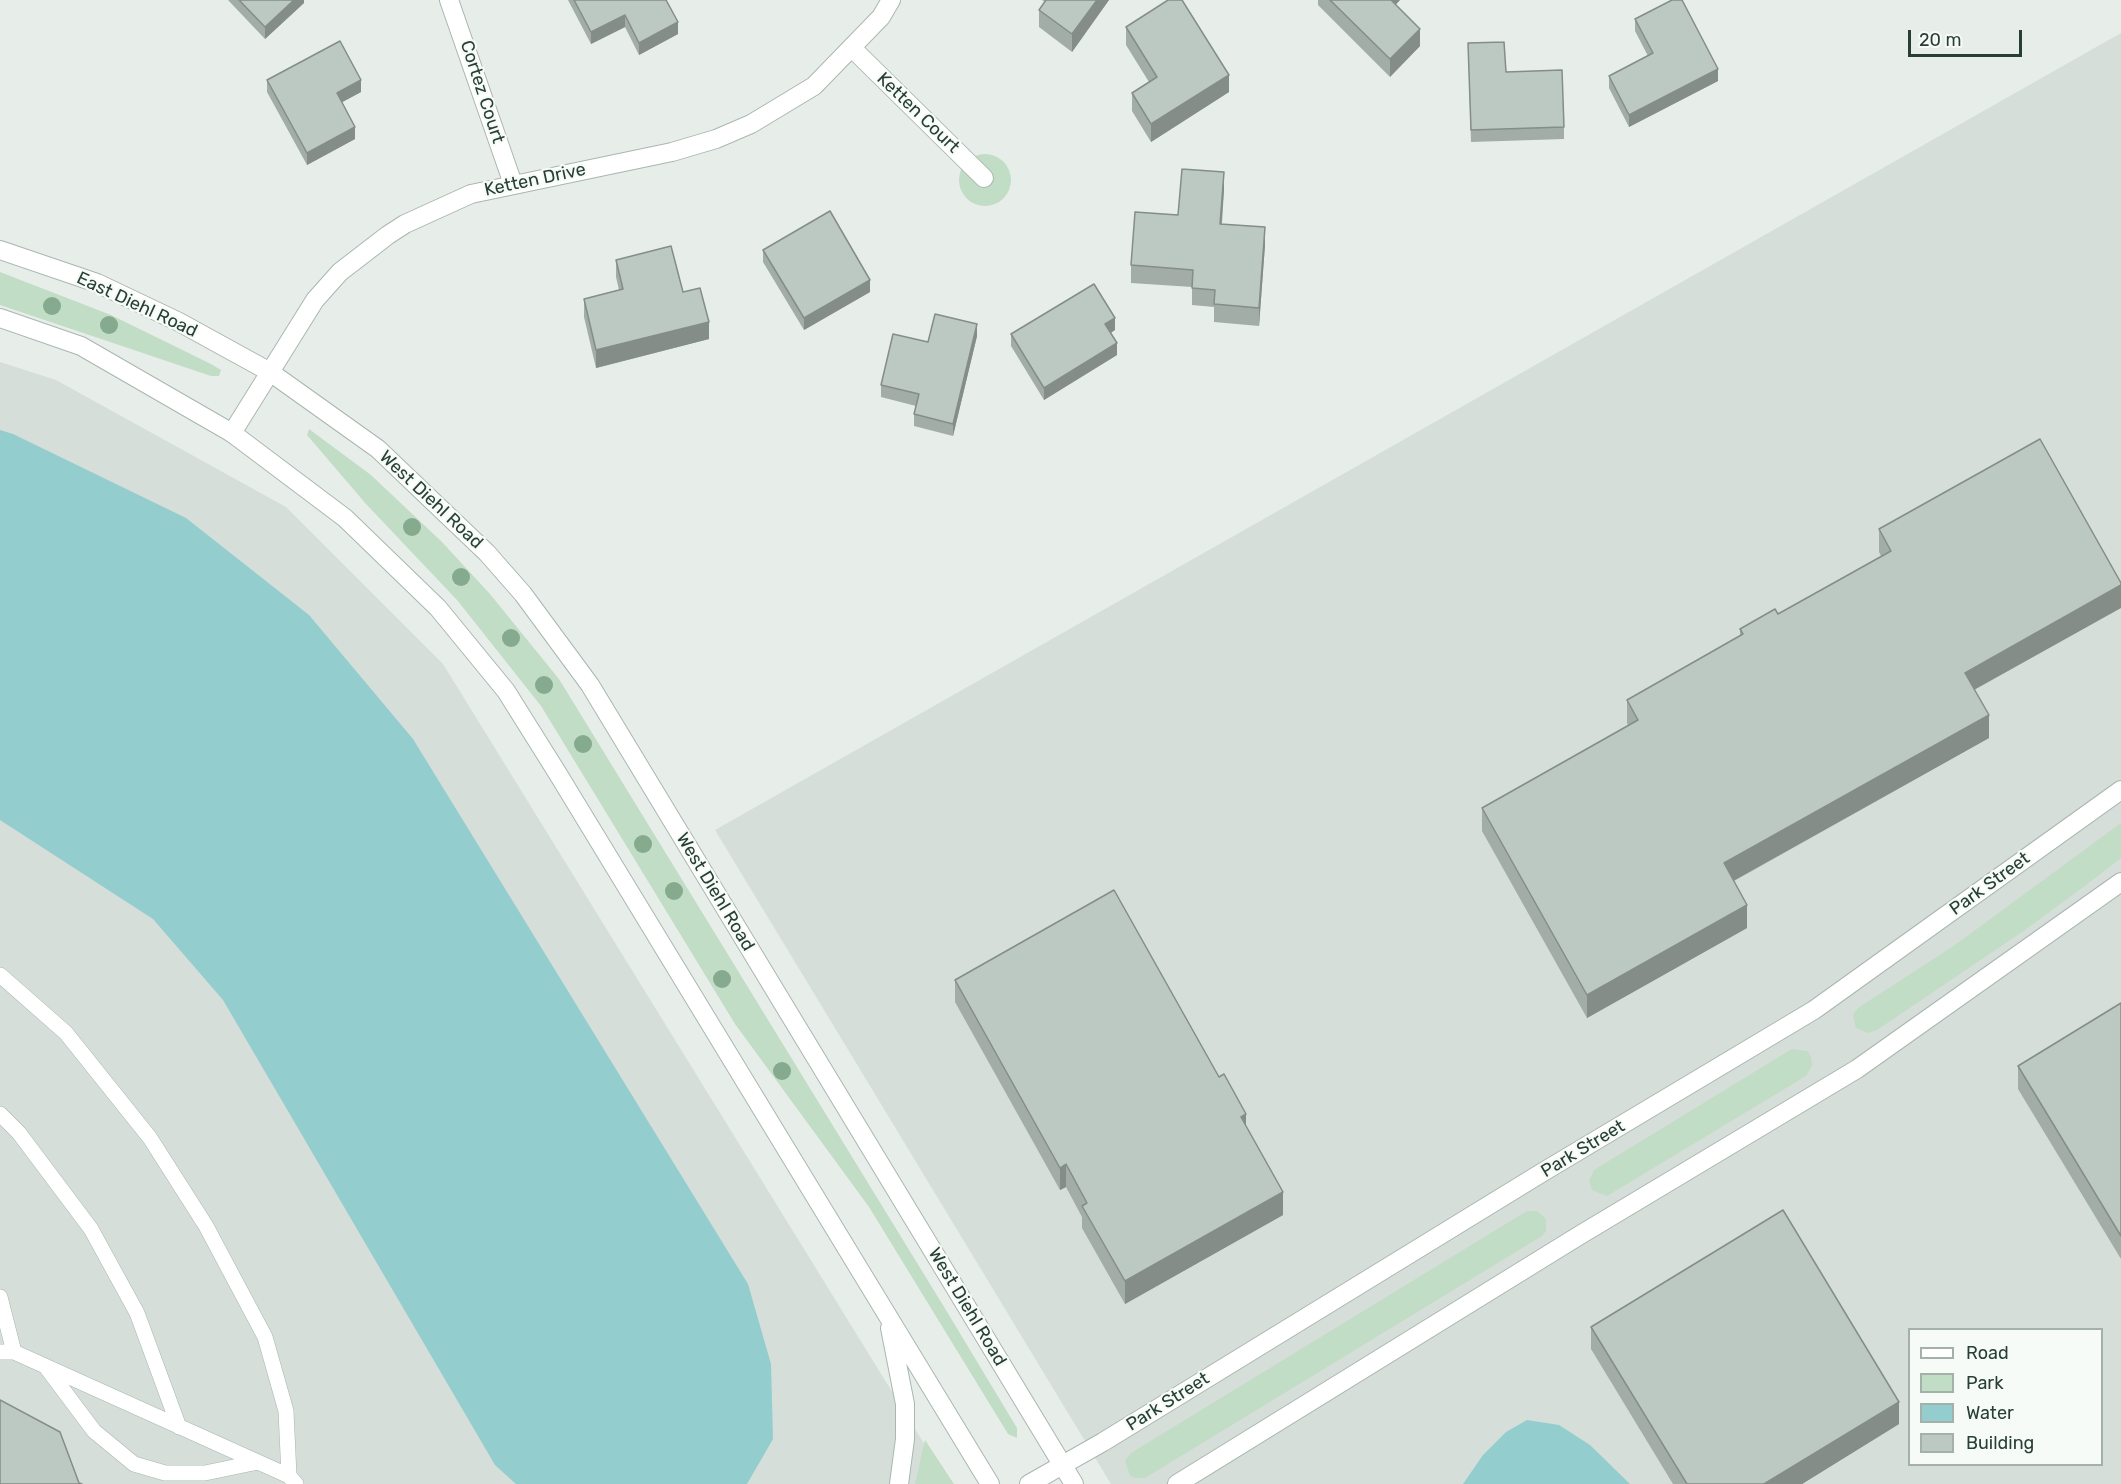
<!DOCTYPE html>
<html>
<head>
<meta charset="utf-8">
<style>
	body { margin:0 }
	#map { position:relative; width:2121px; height:1484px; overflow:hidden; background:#e7eeea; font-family:Rubik,sans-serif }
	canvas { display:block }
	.legend { position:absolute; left:1908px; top:1328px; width:195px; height:138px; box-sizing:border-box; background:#f7fbf8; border:2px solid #a4b0aa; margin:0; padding:8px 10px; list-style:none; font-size:18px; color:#273f35 }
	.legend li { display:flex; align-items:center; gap:12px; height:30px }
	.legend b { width:30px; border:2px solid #a4b0aa }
	.scale { position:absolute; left:1908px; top:30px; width:114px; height:27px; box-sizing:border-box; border:3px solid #273f35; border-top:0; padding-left:8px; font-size:18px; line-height:21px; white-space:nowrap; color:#273f35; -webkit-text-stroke:4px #f7fbf8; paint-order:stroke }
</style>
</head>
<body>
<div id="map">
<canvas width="2121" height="1484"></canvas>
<ul class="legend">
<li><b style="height:8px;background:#fff"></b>Road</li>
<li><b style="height:16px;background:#c2ddc5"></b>Park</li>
<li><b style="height:16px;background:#94cdce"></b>Water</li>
<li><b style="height:16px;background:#bcc9c2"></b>Building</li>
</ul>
<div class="scale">20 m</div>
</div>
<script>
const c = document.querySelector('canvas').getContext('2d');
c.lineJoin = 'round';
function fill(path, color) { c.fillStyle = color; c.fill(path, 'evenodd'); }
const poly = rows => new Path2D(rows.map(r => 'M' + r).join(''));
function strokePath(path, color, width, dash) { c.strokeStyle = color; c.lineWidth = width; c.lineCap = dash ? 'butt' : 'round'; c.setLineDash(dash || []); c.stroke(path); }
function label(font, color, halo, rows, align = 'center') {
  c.font = font + ' Rubik,sans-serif'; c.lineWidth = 4.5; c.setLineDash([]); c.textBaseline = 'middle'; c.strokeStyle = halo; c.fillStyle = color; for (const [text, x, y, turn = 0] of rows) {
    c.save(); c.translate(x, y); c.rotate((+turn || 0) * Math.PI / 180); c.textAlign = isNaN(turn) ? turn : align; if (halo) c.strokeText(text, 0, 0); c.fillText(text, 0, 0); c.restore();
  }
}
const built = poly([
	[2121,33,2121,1484,1111,1484,715,830],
	[1910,1330,2102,1330,2102,1464,1910,1464],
	[0,362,56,380,286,507,443,664,949,1484,0,1484]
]);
const green = poly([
	'959 180a26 26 0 1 1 52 0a26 26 0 1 1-52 0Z',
	[0,272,111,315,211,364,221,370,219,376,211,376,0,305],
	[309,429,371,475,442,542,490,594,559,679,949,1315,1017,1428,1017,1438,1008,1434,869,1207,735,1024,541,706,457,600,366,504,307,435],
	[2121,823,2121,858,2086,885,2022,932,1877,1030,1868,1033,1856,1028,1853,1015,1858,1008,1955,945],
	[1792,1049,1808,1051,1811,1057,1812,1065,1806,1076,1607,1196,1592,1190,1589,1181,1594,1170],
	[1527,1211,1537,1211,1546,1219,1546,1231,1542,1236,1145,1478,1134,1478,1130,1475,1125,1461,1131,1453],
	[925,1440,954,1484,915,1484]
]);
const water = poly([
	[0,430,13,434,186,518,309,615,413,739,748,1284,771,1364,773,1439,747,1484,516,1484,495,1465,223,1000,153,919,0,820],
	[1527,1420,1559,1425,1590,1445,1630,1484,1463,1484,1483,1455,1506,1432]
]);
const service = poly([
	[0,975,66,1033,150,1138,206,1226,265,1337,286,1411,289,1476],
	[0,1114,19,1133,91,1229,137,1313,179,1427],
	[0,1297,14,1352],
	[0,1352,14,1352,289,1476,296,1484],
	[46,1367,94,1431,134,1464,165,1473,205,1473,258,1462]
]);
const minor = poly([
	[449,0,513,184],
	[852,48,984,178],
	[232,433,315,300,340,272,388,235,405,224,471,194,672,152,716,139,751,124,814,86,881,17,891,0],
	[1029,1484,1103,1442,1543,1172,1814,1010,2121,790],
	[1177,1484,1580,1235,1857,1069,2121,882]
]);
const tertiary = poly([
	[0,250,97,283,179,322,270,372,378,449,487,553,523,594,590,685,1074,1484],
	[0,318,81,346,232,433,345,518,438,608,506,691,558,774,990,1484],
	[890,1328,905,1404,905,1439,899,1484]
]);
const trees = [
	[52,306],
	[109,325],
	[412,527],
	[461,577],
	[511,638],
	[544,685],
	[583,744],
	[643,844],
	[674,891],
	[722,979],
	[782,1071]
];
const wall = poly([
	[228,0,304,0,304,3,265,39],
	[568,0,666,0,678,34,639,55,625,27,591,44],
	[1042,0,1109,0,1072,52,1039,27,1039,10,1045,2],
	[1318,0,1400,0,1395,5,1420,46,1390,77,1318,5],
	[1635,19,1718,81,1629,127,1609,88,1609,76,1648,56,1635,31],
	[1126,27,1229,92,1151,142,1132,111,1132,93,1149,82,1126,45],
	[1468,43,1506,72,1564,127,1564,139,1471,142],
	[267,80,361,92,342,102,355,139,307,165,267,92],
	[1224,190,1222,224,1265,245,1259,326,1214,322,1214,307,1192,305,1192,287,1131,283,1131,265,1178,215],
	[763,250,870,292,804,330,763,262],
	[616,260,683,292,709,339,596,368,584,317,584,299,619,290,616,277],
	[1115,330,1111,333,1117,355,1044,400,1011,346,1011,334],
	[977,336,953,436,914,426,914,414,916,406,881,397,881,385],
	[1879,529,1975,690,1989,738,1734,881,1747,928,1587,1018,1482,831,1482,808,1628,725,1627,723,1627,700,1740,636,1740,629,1778,614,1881,556,1879,552],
	[955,980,1283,1215,1125,1304,1082,1228,1082,1217,1066,1187,1060,1190,955,1002],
	[2121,1003,2121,1259,2018,1089,2018,1066],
	[1591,1327,1899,1424,1802,1484,1673,1484,1591,1349]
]);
const shadedWall = poly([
	[294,0,304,0,304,3,265,39,265,27],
	[1097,0,1109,0,1072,52,1072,34],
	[1387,0,1400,0,1387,14],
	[625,15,625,27,591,44,591,32],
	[678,22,678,34,639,55,639,43],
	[1420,29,1420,46,1390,77,1390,59],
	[1718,69,1718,81,1629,127,1629,115],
	[1229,75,1229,92,1151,142,1151,124],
	[361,80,361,92,337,105,337,93],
	[355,127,355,139,307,165,307,153],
	[1224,172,1224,190,1220,241,1220,224],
	[1265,227,1265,245,1259,326,1259,308],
	[870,280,870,292,804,330,804,318],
	[1115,318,1115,330,1105,336,1105,324],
	[709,322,709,339,596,368,596,350],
	[977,324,977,336,953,436,953,424],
	[1117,343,1117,355,1044,400,1044,388],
	[2121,585,2121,608,1965,695,1965,673],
	[1989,715,1989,738,1724,886,1724,863],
	[1747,905,1747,928,1587,1018,1587,995],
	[1246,1114,1246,1137,1241,1117],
	[1066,1164,1066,1187,1060,1190,1060,1168],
	[1283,1192,1283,1215,1125,1304,1125,1281],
	[1899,1402,1899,1424,1802,1484,1764,1484]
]);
const building = poly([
	[239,0,294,0,265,27,239,0],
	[574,0,666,0,678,22,639,43,625,15,591,32,574,0],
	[1046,0,1097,0,1072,34,1039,10,1046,0],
	[1168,0,1182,0,1229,75,1151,124,1132,93,1157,77,1126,27,1168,0],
	[1330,0,1391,0,1420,29,1390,59,1330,0],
	[1672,0,1682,0,1718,69,1629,115,1609,76,1653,53,1635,19,1672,0],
	[340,41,361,80,337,93,355,127,307,153,267,80,340,41],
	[1504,42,1506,72,1562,70,1564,127,1471,130,1468,43,1504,42],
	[1182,169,1224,172,1220,224,1265,227,1259,308,1214,304,1215,290,1192,288,1193,270,1131,265,1135,212,1178,215,1182,169],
	[830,211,870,280,804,318,763,250,830,211],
	[671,246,683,292,700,288,709,322,596,350,584,299,623,289,616,260,671,246],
	[1094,284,1115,318,1105,324,1117,343,1044,388,1011,334,1094,284],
	[935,314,977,324,953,424,914,414,919,394,881,385,893,334,928,342,935,314],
	[2040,439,2121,583,2121,585,1965,673,1989,715,1724,863,1747,905,1587,995,1482,808,1638,720,1627,700,1743,634,1740,629,1775,609,1778,614,1891,551,1879,529,2040,439],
	[1114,890,1219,1077,1224,1074,1246,1114,1241,1117,1283,1192,1125,1281,1082,1206,1087,1203,1066,1164,1060,1168,955,980,1114,890],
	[2121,1003,2121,1236,2018,1066,2121,1003],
	[1783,1210,1899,1402,1764,1484,1687,1484,1591,1327,1783,1210],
	[0,1400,60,1432,79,1483,82,1484,0,1484,0,1400]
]);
const streetNames = [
	["Cortez Court",482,92,72],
	["Ketten Court",918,113,44],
	["Ketten Drive",535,180,-12],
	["East Diehl Road",137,305,25],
	["West Diehl Road",431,500,43],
	["Park Street",1990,884,-36],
	["West Diehl Road",715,892,59],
	["Park Street",1583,1149,-31],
	["West Diehl Road",967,1307,59],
	["Park Street",1168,1402,-32]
];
fill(built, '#d5ded8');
fill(green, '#c2ddc5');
fill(water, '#94cdce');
strokePath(service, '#aab6b0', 16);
strokePath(minor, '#aab6b0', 20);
strokePath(tertiary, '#aab6b0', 20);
strokePath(service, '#fff', 15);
strokePath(minor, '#fff', 18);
strokePath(tertiary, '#fff', 18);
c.fillStyle = '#85aa8e';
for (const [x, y] of trees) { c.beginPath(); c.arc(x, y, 9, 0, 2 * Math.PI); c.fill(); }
fill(wall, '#a2ada7');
fill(shadedWall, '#848d88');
fill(building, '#bcc9c2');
strokePath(building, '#848d88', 1.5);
label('18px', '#273f35', '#f7fbf8', streetNames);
</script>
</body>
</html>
